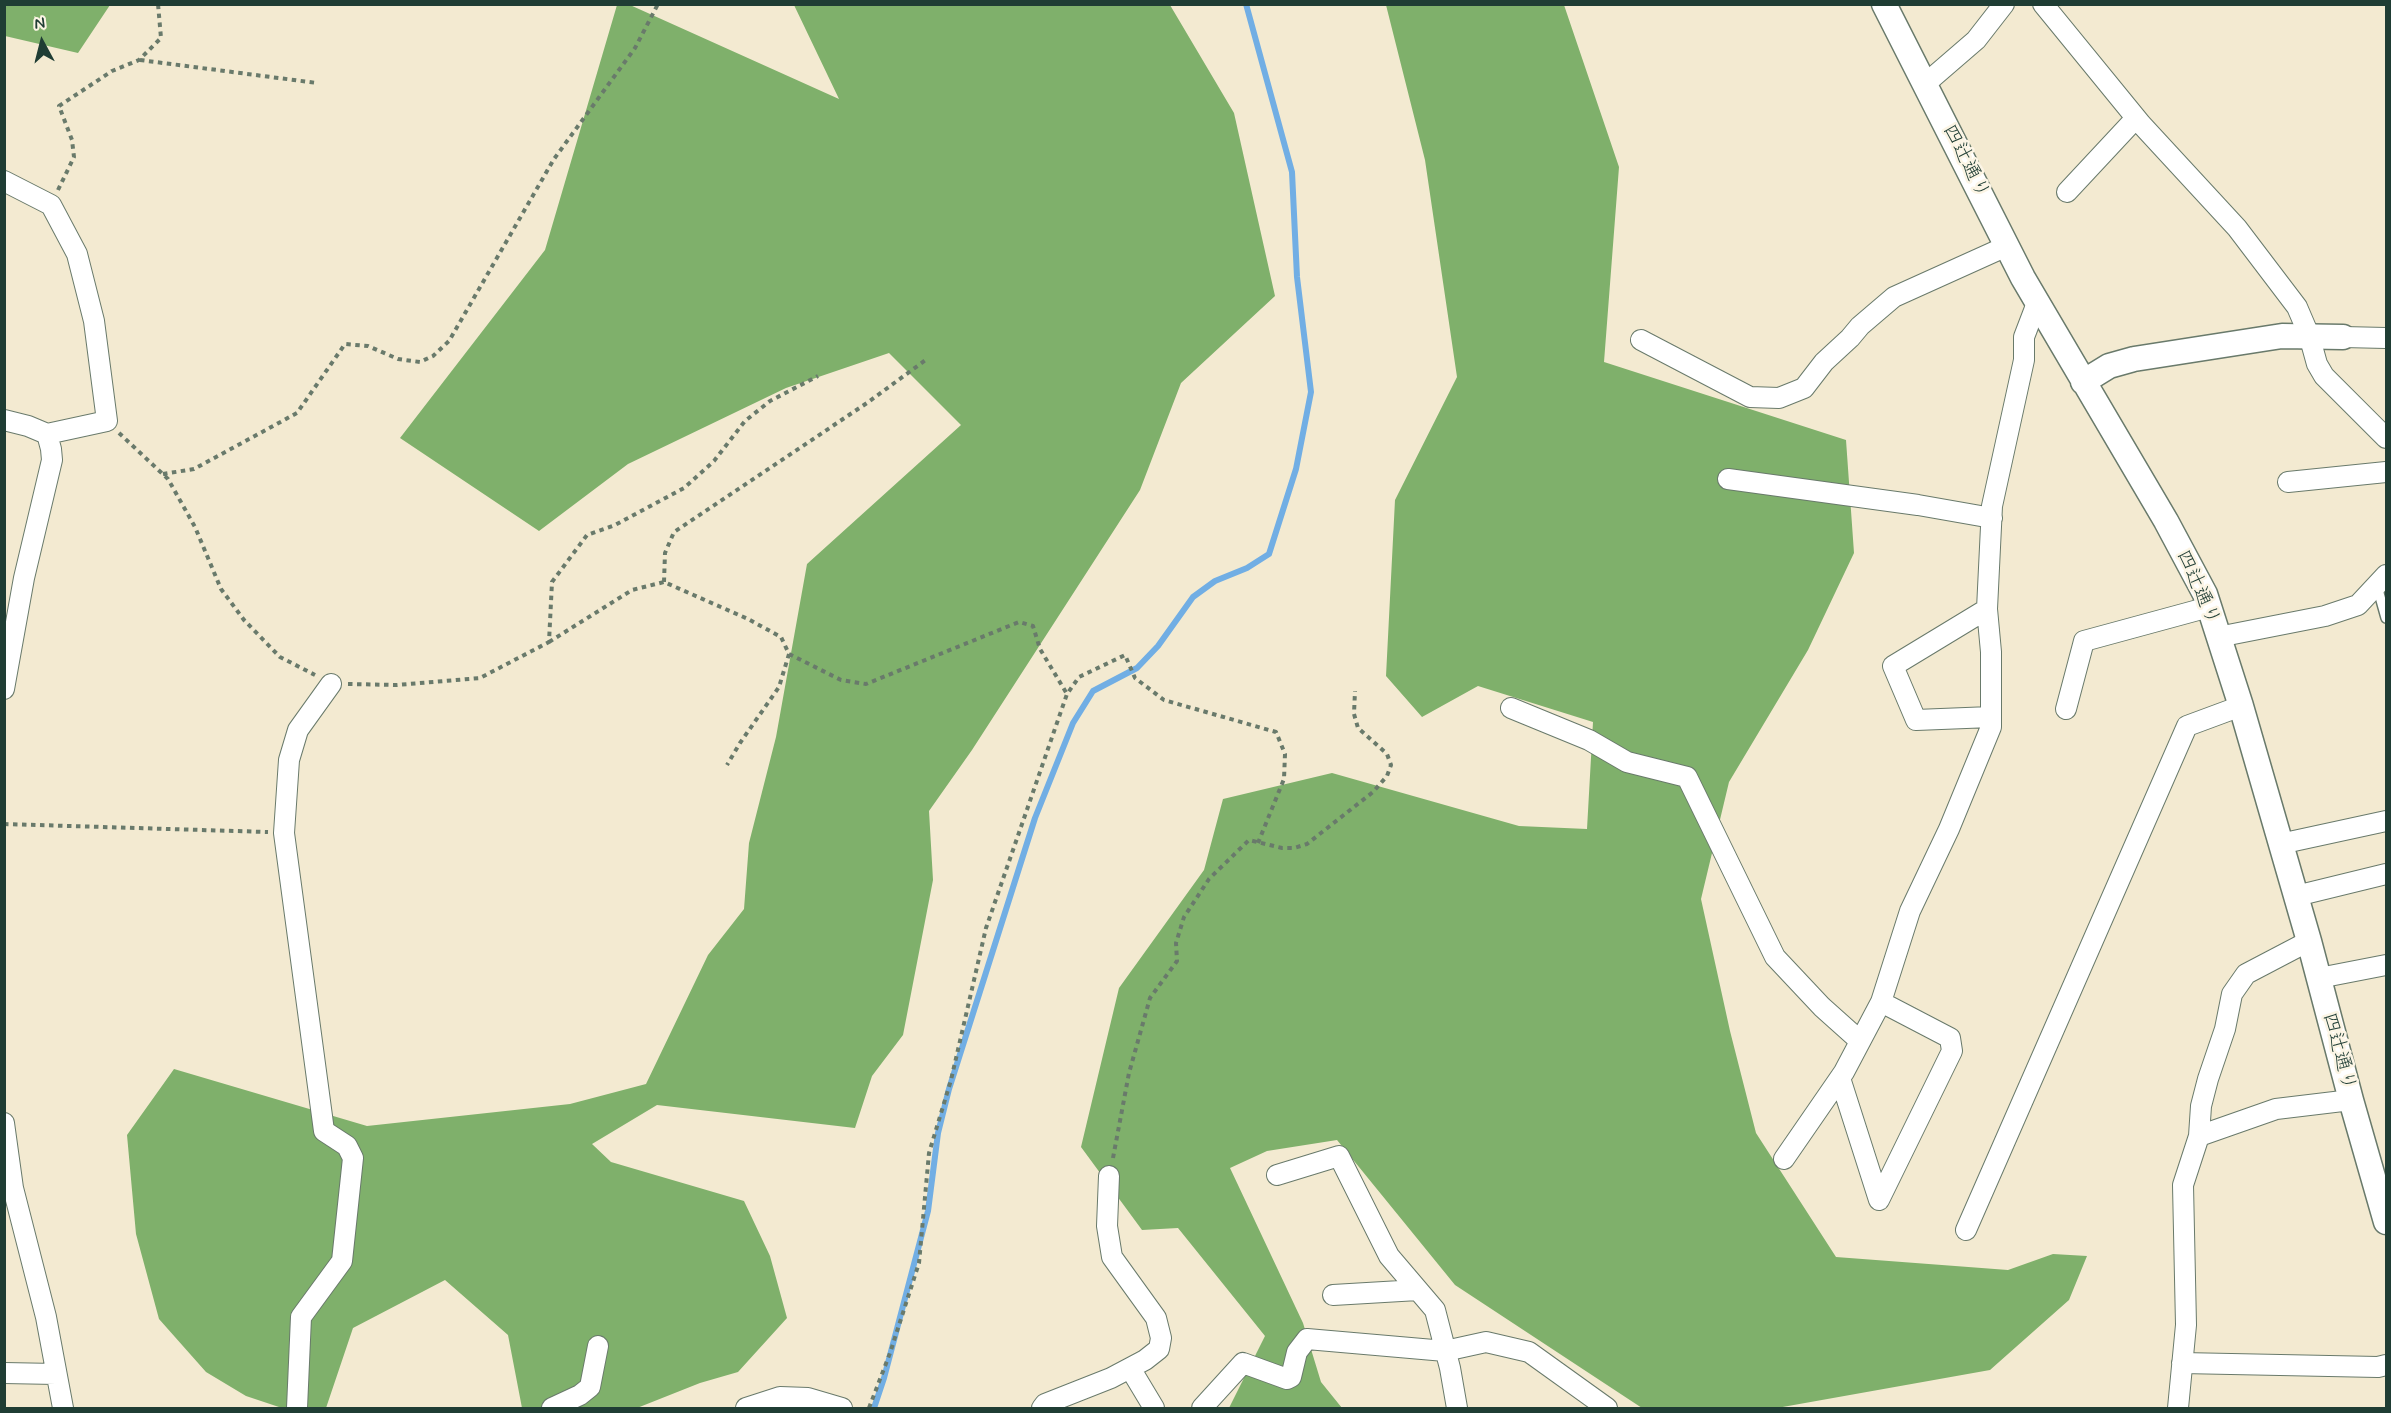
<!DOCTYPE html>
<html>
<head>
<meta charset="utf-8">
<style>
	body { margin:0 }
	#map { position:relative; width:2391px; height:1413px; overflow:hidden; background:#f3ead1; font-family:Mynerve,sans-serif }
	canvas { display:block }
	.frame { position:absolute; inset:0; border:6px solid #1f3d34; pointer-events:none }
	.north { position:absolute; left:12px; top:12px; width:60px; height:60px; -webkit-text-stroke:4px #fcf5e5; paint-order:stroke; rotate:353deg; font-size:16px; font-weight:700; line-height:24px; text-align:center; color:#1f3d34 }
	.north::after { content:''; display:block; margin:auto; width:21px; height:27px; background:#1f3d34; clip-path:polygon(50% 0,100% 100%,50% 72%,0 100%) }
</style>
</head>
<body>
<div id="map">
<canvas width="2391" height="1413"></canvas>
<div class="frame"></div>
<div class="north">N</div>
</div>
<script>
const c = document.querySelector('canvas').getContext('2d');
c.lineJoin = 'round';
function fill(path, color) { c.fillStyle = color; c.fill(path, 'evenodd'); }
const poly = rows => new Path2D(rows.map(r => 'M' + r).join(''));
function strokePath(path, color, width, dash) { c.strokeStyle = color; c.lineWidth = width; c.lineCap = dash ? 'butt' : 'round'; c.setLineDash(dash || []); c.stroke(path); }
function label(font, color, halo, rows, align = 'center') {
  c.font = font + ' Mynerve,"Klee One",sans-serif'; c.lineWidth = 5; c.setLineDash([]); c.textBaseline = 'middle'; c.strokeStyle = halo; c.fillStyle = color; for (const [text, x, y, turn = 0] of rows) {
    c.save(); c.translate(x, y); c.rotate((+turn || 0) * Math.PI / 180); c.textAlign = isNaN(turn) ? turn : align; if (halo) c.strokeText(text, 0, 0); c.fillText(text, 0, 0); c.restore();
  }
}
const forest = poly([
	[5,4,110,4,110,5,78,53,5,36],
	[617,5,630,5,839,99,794,5,1170,5,1234,113,1275,296,1181,383,1140,490,972,750,929,811,933,880,903,1035,872,1076,855,1128,657,1105,592,1144,611,1162,744,1201,770,1256,787,1318,738,1372,700,1383,637,1408,522,1408,508,1335,445,1280,353,1328,326,1408,282,1408,246,1396,206,1372,159,1319,136,1234,127,1135,174,1069,367,1126,570,1104,646,1084,708,955,744,909,749,843,776,737,807,564,961,425,889,353,786,388,628,464,539,531,400,438,545,250],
	[1386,5,1564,5,1619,167,1604,362,1846,440,1854,553,1808,650,1729,782,1701,899,1730,1031,1756,1133,1836,1257,2008,1270,2053,1254,2087,1256,2069,1300,1990,1370,1777,1408,1642,1408,1455,1285,1337,1140,1267,1151,1230,1168,1303,1323,1321,1382,1342,1408,1229,1408,1265,1336,1178,1228,1142,1230,1081,1147,1119,988,1204,870,1223,799,1332,773,1519,826,1587,829,1593,722,1478,686,1422,717,1386,676,1395,500,1457,377,1425,160]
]);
const stream = poly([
	[874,1408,884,1378,928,1211,938,1133,949,1089,1035,818,1073,723,1093,691,1137,668,1158,646,1193,597,1215,581,1247,568,1269,554,1296,469,1311,392,1297,277,1292,172,1246,4]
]);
const path = poly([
	[140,60,317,83],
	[58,190,74,157,72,140,59,106,112,71,139,60,161,38,158,4],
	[119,433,168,479,195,527,221,589,244,620,280,657,315,675],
	[163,474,194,469,297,413,345,344,368,346,398,359,420,362,433,356,449,341,554,159,635,48,658,4],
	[664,582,665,553,674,532,867,403,927,359],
	[549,642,632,590,664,582,748,619,781,637,789,654,779,687,740,743,727,765],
	[789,654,841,680,866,684,1019,622,1033,626,1040,649,1067,694],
	[348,684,397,685,480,678,549,642,552,582,587,535,615,525,684,488,714,461,745,421,770,401,818,376],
	[4,824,268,832],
	[1113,1158,1129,1073,1150,998,1177,961,1176,943,1184,917,1209,879,1249,840,1282,848,1294,848,1307,844,1373,792,1387,776,1391,765,1387,754,1358,728,1354,714,1355,691],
	[869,1408,890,1353,919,1263,929,1153,951,1080,986,928,1067,694,1079,677,1125,655,1135,678,1164,700,1276,732,1285,754,1284,779,1258,843]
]);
const service = poly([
	[2377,586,2386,618]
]);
const minor = poly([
	[2043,4,2141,124,2237,228,2297,307,2309,335,2317,364,2324,376,2386,438],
	[1925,84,1976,40,2004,4],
	[4,181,51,205,77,254,94,321,107,421,47,434],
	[2067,192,2136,118],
	[2343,337,2386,338],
	[1641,340,1750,397,1779,398,1804,388,1824,362,1850,338,1860,326,1894,297,2007,246],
	[4,420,28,426,47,434,51,449,52,460,24,578,4,689],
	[1728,479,1918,505,1992,518],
	[2288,482,2386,472],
	[1987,609,1893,666,1916,720,1991,717],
	[2218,637,2325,616,2358,605,2386,575],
	[1511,708,1589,740,1627,762,1687,777,1775,957,1822,1007,1860,1041],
	[2066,709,2084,641,2209,607],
	[2280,844,2386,821],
	[2296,896,2386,874],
	[2319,978,2386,965],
	[1840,1078,1879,1200,1952,1051,1950,1038,1881,1002],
	[4,1123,13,1188,46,1317,63,1408],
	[2199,1136,2276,1109,2351,1100],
	[1784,1159,1844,1072,1881,1002,1910,911,1949,829,1991,727,1991,652,1987,609,1992,506,2024,360,2024,337,2037,303],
	[1277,1175,1339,1156,1389,1256,1435,1310,1450,1368,1457,1408],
	[1966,1230,2187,726,2241,706],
	[1333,1295,1418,1290],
	[2182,1363,2378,1367,2386,1365],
	[1130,1368,1154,1408],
	[4,1373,56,1374],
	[297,1408,301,1317,342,1261,353,1158,347,1146,324,1131,284,833,289,760,298,730,331,684],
	[552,1408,580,1395,590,1387,598,1346],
	[746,1408,780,1397,808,1398,842,1408],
	[1042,1408,1045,1404,1111,1378,1145,1360,1159,1349,1161,1338,1156,1318,1112,1257,1107,1226,1109,1176],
	[1202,1408,1243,1363,1287,1379,1291,1377,1297,1352,1307,1339,1445,1351,1486,1342,1529,1352,1607,1408],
	[2178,1408,2186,1325,2183,1185,2199,1136,2201,1106,2208,1079,2225,1029,2232,994,2246,974,2309,941]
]);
const tertiary = poly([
	[1884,4,2023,278,2166,521,2205,594,2241,706,2309,941,2351,1100,2386,1222],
	[2083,382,2109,366,2134,359,2282,336,2343,337]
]);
const streetNames = [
	["四辻通り",1965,162,63],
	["四辻通り",2197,588,66],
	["四辻通り",2338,1052,75]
];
fill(forest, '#7fb06b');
strokePath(stream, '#71aee4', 6);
strokePath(service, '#697a6b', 12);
strokePath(minor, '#697a6b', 22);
strokePath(tertiary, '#697a6b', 27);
strokePath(path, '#697a6b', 4, [4.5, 4.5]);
strokePath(service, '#fff', 9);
strokePath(minor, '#fff', 20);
strokePath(tertiary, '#fff', 24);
label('20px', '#1f3d34', '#fcf5e5', streetNames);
</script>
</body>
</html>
